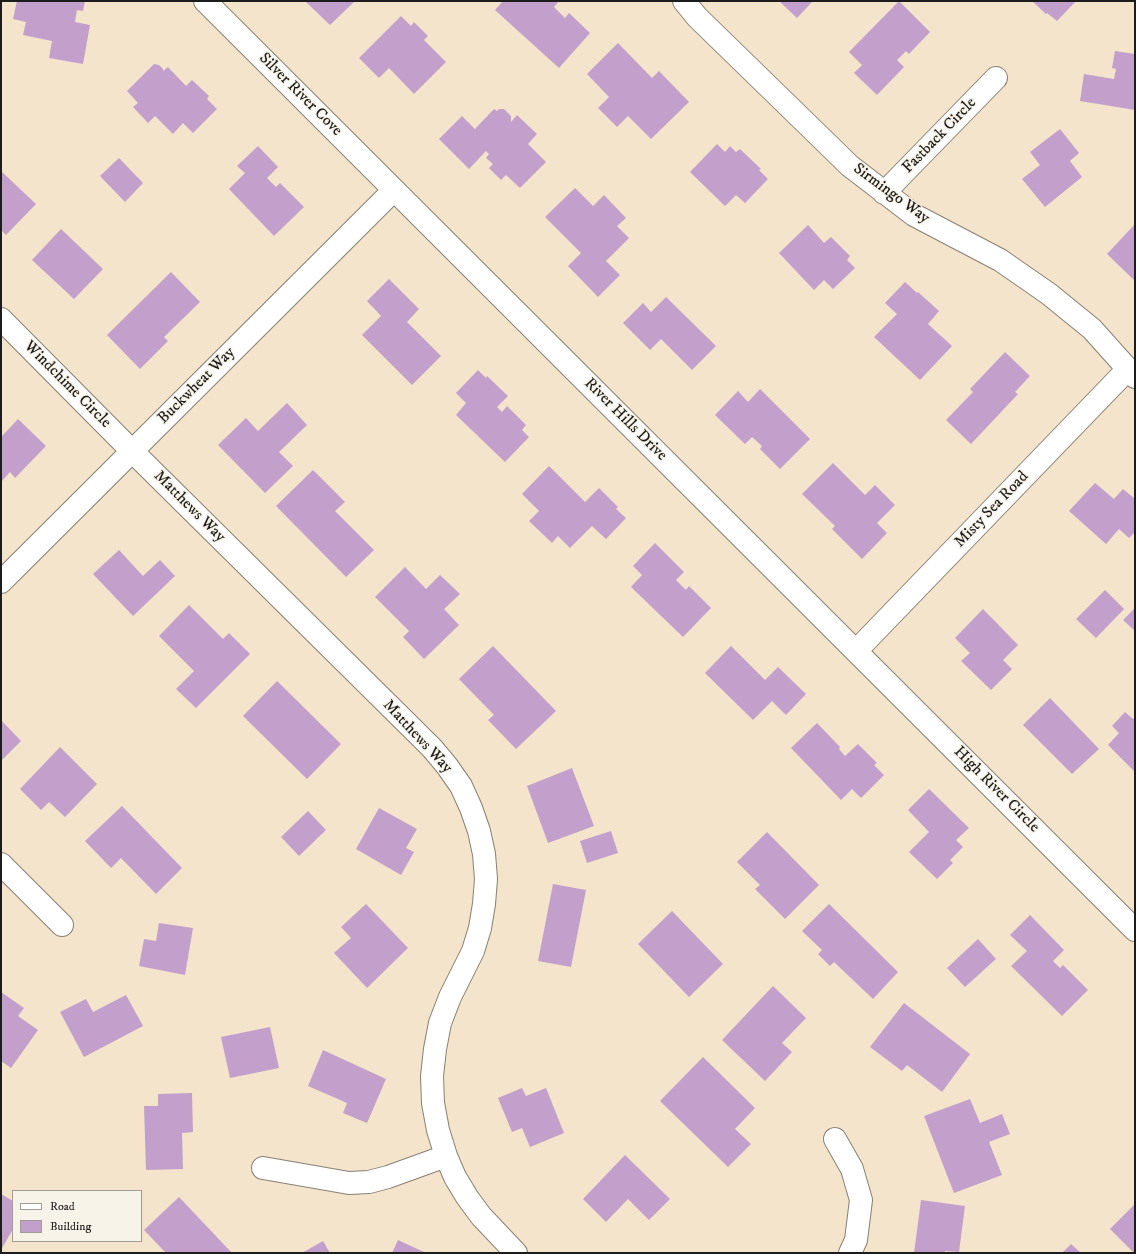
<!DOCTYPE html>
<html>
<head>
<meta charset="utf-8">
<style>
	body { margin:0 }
	#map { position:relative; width:1136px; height:1254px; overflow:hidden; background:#f3e4cb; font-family:"IM FELL DW Pica",serif }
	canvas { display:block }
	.frame { position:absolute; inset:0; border:2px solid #1c1c1c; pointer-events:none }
	.legend { position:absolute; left:12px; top:1190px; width:130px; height:52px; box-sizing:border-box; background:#f7f3e8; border:1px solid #9f9d96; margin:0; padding:5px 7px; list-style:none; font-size:12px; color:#1c1c1c }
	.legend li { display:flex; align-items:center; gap:8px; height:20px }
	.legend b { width:20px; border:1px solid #9f9d96 }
</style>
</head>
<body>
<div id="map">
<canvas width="1136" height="1254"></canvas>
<div class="frame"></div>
<ul class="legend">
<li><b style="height:5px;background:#fff"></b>Road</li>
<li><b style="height:11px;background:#c3a0cb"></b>Building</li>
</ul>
</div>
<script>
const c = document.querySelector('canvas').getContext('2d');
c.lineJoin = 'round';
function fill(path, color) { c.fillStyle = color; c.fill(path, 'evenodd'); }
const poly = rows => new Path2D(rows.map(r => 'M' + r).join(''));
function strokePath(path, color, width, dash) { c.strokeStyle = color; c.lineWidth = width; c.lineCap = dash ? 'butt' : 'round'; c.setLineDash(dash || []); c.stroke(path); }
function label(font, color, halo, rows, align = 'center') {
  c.font = font + ' "IM FELL DW Pica",serif'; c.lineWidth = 3; c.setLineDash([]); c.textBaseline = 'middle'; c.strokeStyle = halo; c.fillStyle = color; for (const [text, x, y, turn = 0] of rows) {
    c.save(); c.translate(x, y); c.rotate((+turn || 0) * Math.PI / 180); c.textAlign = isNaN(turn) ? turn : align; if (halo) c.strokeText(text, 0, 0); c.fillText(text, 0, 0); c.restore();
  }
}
const building = poly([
	[17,1,85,1,83,11,77,10,75,22,90,25,83,64,49,58,52,41,23,35,26,22,13,19],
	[305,1,353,1,354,2,330,25],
	[503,1,559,1,554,7,565,18,569,13,590,33,559,68,495,10],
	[779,1,813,1,797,18],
	[899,1,930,32,909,54,906,51,897,60,904,67,877,95,854,73,862,65,849,52],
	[1032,1,1076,1,1057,21,1047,13,1046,14],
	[401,16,411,26,414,22,428,36,424,40,446,62,414,94,389,68,379,78,359,58],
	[618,43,652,78,659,71,689,102,651,139,628,116,617,127,598,108,609,97,587,74],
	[1115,51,1135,54,1135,110,1080,101,1084,74,1114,79,1116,69,1112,68],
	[154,64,159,65,163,69,163,71,168,67,186,86,192,80,209,96,207,99,217,109,193,133,183,123,173,134,155,116,148,123,133,107,138,103,127,91],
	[494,109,497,111,499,109,504,109,511,116,511,122,517,115,537,134,528,144,546,162,520,188,506,175,501,180,489,168,493,164,486,158,489,154,486,151,469,169,439,139,462,116,475,129],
	[1060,129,1079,153,1070,161,1082,177,1045,207,1022,179,1040,165,1030,152],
	[717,144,725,152,730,146,736,152,740,149,761,169,759,170,768,179,745,203,736,195,725,206,690,172],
	[258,146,278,167,267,178,276,187,280,183,304,207,274,236,229,189,245,173,237,166],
	[119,158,143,183,125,202,100,176],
	[1,171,36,204,6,235,1,230],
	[575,188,593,206,604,195,626,218,617,226,629,238,606,261,620,275,598,297,568,266,581,253,545,217],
	[1135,224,1135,281,1107,254],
	[808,225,824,243,831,237,850,256,847,260,855,268,833,289,824,280,814,290,779,253],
	[61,229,103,269,74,299,32,260],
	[171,272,200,302,164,337,168,341,140,369,107,335],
	[389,279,419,309,407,322,441,356,412,385,362,335,381,316,367,301],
	[905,282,917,293,918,292,939,311,928,324,952,346,920,380,874,337,897,314,885,303],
	[666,297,716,346,692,370,661,339,650,350,623,323,643,303,651,312],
	[1005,352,1030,376,1015,392,1018,394,971,444,946,420,973,392,970,389],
	[478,370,486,378,487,376,508,396,497,407,502,412,507,406,526,425,522,430,529,437,505,462,456,415,466,403,456,393],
	[760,389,810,439,780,469,760,449,762,446,752,437,745,444,715,415,738,391,748,402],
	[287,403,307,425,279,452,293,466,265,493,218,445,246,418,258,431],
	[18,419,46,446,15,478,10,472,1,482,1,437],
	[833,463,865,495,875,485,895,505,877,523,887,533,862,559,832,529,835,526,802,494],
	[549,466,585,502,599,488,618,507,616,509,626,518,606,539,592,526,570,548,558,536,552,543,529,521,539,511,522,494],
	[313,470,345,502,335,511,374,550,346,577,276,506],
	[1095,483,1114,499,1123,489,1135,499,1135,532,1129,538,1119,529,1106,544,1069,511],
	[655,543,684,572,676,580,686,590,689,586,711,608,683,637,631,587,642,575,633,566],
	[119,550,143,576,160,560,175,576,133,616,93,574],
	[405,567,426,589,440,575,460,594,444,609,459,625,424,659,403,637,409,631,375,597],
	[1105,590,1124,609,1096,638,1076,619],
	[189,605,223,639,229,633,250,654,196,708,176,689,194,671,159,636],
	[1135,608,1135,631,1123,620],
	[983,609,1018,645,1003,660,1012,669,991,690,961,661,970,653,955,638],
	[493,646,556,711,516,749,488,720,494,715,459,679],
	[731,646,765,680,778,667,806,694,786,715,772,701,753,720,705,673],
	[277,681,341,744,307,779,243,716],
	[1050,698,1099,749,1072,774,1023,725],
	[1125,712,1133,719,1135,717,1135,770,1134,771,1108,745,1119,733,1112,726],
	[1,720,21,741,1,761],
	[817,723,840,747,839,749,845,756,858,744,877,763,874,765,884,775,861,798,852,789,841,800,791,748],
	[60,747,97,784,65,817,49,802,41,810,20,789],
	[572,768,594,826,548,843,527,786],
	[929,789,969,828,956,840,963,847,950,860,953,863,937,879,909,852,929,832,908,810],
	[122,806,182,868,156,894,121,858,111,868,85,841],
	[379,808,417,829,406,848,414,852,401,875,356,849],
	[308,811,326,830,299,856,281,837],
	[611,831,618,853,587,863,580,841],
	[767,832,819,885,785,919,755,889,760,885,737,862],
	[553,884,586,890,571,967,538,961],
	[366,904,408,948,367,988,334,953,351,938,341,927],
	[829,904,898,972,873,999,834,962,830,966,818,954,822,950,802,931],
	[672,911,723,964,689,997,638,944],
	[1030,915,1064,950,1053,961,1060,968,1063,965,1088,990,1062,1016,1011,966,1027,951,1010,935],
	[159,923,193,928,185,975,139,966,144,939,156,941],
	[978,939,996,959,965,987,947,968],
	[773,986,806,1018,782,1043,792,1052,765,1081,722,1040],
	[1,992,24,1008,18,1016,38,1030,11,1068,1,1061],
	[126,995,143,1026,84,1057,60,1012,86,999,93,1012],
	[904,1003,970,1054,942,1092,907,1065,902,1071,870,1047],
	[270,1027,279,1068,230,1078,221,1037],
	[323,1050,386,1079,367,1123,343,1113,347,1103,308,1086],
	[703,1057,755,1108,735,1129,751,1144,728,1167,660,1101],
	[522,1088,526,1096,546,1088,564,1133,530,1147,522,1128,512,1132,498,1098],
	[192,1093,193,1132,182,1133,183,1169,146,1170,144,1106,158,1106,158,1094],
	[970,1099,980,1123,1002,1114,1010,1134,989,1142,1002,1175,954,1193,924,1116],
	[625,1155,670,1199,649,1220,628,1199,606,1222,583,1199],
	[1,1194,13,1201,13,1229,1,1250],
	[179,1197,232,1253,166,1253,144,1230],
	[921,1200,965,1206,959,1252,945,1251,945,1253,914,1253],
	[1135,1204,1135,1253,1134,1253,1110,1229],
	[398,1240,426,1253,392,1253],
	[323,1241,330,1253,302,1253],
	[1071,1244,1081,1253,1062,1253]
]);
const minor = poly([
	[205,1,1135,930],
	[684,1,697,17,850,166,914,215,1000,260,1049,294,1092,329,1135,377],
	[884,193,996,78],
	[1,319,132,451,432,748,447,766,461,786,471,808,479,831,484,854,486,879,484,904,480,928,473,951,450,997,440,1023,435,1049,432,1076,433,1103,438,1130,446,1156,455,1177,467,1197,481,1216,516,1253],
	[1,582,394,190],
	[856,651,1128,369],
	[1,864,62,925],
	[835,1139,852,1169,861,1200,856,1240,850,1253],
	[263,1168,349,1183,369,1182,388,1177,446,1156]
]);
const streetNames = [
	["Silver River Cove",300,95,45],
	["Fastback Circle",940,136,-46],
	["Sirmingo Way",891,194,36],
	["Windchime Circle",67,385,45],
	["Buckwheat Way",197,386,-45],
	["River Hills Drive",625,420,45],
	["Matthews Way",189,507,45],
	["Misty Sea Road",992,510,-46],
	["Matthews Way",417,737,47],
	["High River Circle",996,790,45]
];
fill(building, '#c3a0cb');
strokePath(minor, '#888074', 24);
strokePath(minor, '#fff', 22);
label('16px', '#1c1c1c', '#f7f3e8', streetNames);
</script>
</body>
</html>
